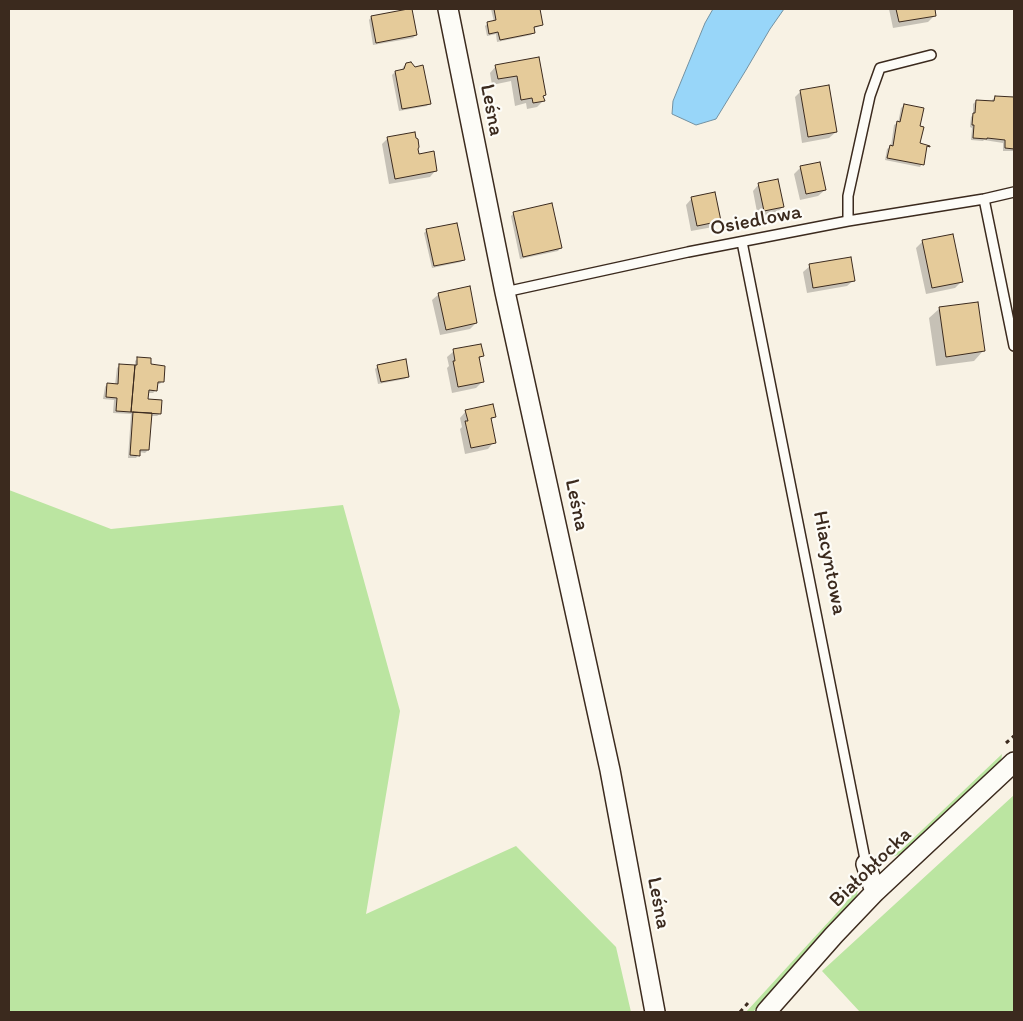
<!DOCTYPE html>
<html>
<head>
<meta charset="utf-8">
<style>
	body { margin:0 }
	#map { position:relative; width:1023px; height:1021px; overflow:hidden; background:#f8f2e4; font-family:Itim,sans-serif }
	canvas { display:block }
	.frame { position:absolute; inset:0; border:10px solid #3b2a1e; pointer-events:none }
</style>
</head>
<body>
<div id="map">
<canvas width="1023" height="1021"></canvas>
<div class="frame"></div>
</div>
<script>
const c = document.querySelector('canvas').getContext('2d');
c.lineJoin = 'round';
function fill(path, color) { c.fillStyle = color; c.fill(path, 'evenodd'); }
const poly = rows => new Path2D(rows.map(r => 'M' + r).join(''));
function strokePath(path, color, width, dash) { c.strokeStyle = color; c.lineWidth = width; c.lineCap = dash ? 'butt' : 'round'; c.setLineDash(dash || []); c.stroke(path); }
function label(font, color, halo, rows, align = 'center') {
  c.font = font + ' Itim,sans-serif'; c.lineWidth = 4.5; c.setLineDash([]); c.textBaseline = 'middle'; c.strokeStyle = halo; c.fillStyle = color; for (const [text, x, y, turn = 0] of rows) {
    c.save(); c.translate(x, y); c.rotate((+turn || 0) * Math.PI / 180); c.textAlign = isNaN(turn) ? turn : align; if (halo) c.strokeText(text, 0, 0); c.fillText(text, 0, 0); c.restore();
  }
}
const green = poly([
	[9,490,111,529,343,505,400,711,366,914,516,846,616,947,631,1012,9,1012],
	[1002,754,1001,762,906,852,895,856,889,857,883,856,894,854,901,850],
	[1014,795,1014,1012,860,1012,822,971],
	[857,878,858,889,857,895,852,902,753,1012,746,1012,843,906,850,897]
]);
const water = poly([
	[713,9,784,9,770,29,746,70,716,119,696,125,672,114,673,101,705,23,713,9]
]);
const shadow = poly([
	[491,9,524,9,524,11,538,9,541,24,538,27,533,28,534,32,531,35,497,42,496,34,487,36,485,26,488,23,494,22],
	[889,9,933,9,935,15,928,22,893,28],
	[371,17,416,35,413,38,373,45,369,20],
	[538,58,545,95,542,97,543,101,537,107,527,109,526,103,515,106,511,81,492,85,490,73,496,66],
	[406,64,429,103,427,106,399,111,392,75,395,72,402,71,403,67],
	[801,91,836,132,829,138,802,143,795,97],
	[995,97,1014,98,1014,151,1003,151,1003,143,984,140,983,141,971,140,972,128,970,127,971,117,973,115,973,104,976,101,992,102,992,100],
	[904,105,919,127,919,144,922,164,920,167,885,160,887,149,891,146,894,125,897,123,898,123,901,108],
	[388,138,418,155,436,170,430,177,389,184,382,144],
	[801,167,825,190,818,196,800,200,794,174],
	[759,184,783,207,776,213,758,217,753,191],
	[692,198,719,220,713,227,691,231,686,205],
	[514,213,560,248,558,251,520,259,511,216],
	[427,230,464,259,461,262,432,268,424,233],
	[952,235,962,281,955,288,926,294,916,248,922,242],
	[810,266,854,280,847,286,807,293,803,272],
	[439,294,476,323,470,329,440,335,432,300],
	[939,309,983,351,974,361,936,366,929,318],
	[454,351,482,356,478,360,482,382,476,388,452,393,447,368,449,366,447,357],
	[138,358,149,365,162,381,160,384,156,384,156,390,153,393,147,393,147,400,160,414,157,416,150,416,148,450,145,453,139,452,138,455,136,458,128,458,131,414,113,413,114,400,103,399,105,387,107,384,115,385,117,368,120,365,135,366,135,361],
	[378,366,408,376,405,379,378,384,375,369],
	[466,411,495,416,490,421,494,442,488,449,465,454,460,429,462,427,460,418]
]);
const building = poly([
	[408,9,412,9,417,35,376,43,371,16,408,9],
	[494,9,540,9,543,25,534,27,535,33,500,40,498,32,489,34,487,22,496,20,494,9],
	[896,9,935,9,936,16,899,22,896,9],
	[539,57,546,95,543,96,545,101,533,103,532,98,521,100,517,76,498,79,495,65,539,57],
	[411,62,415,67,423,65,431,104,402,109,395,71,404,69,406,63,411,62],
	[829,85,837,132,808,137,800,90,829,85],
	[995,96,1014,97,1014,149,1005,148,1005,140,987,138,987,139,973,138,974,125,972,125,973,113,975,113,976,100,994,101,995,96],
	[904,104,924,108,920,126,924,127,920,143,930,146,930,147,927,146,924,165,887,158,890,145,893,146,897,121,900,122,904,104],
	[415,132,416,138,418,139,419,147,418,149,419,154,434,151,437,171,395,179,387,137,415,132],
	[820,162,826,190,806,194,800,166,820,162],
	[778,179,784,207,764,211,758,183,778,179],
	[715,192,721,221,697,226,691,197,715,192],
	[552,203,562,248,523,257,513,212,552,203],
	[457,223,465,260,434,266,426,229,457,223],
	[953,234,963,282,932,288,922,240,953,234],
	[851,257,855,281,813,288,809,264,851,257],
	[470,286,477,323,446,330,438,293,470,286],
	[978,302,985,351,946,357,939,307,978,302],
	[481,344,484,356,479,357,484,382,458,387,453,361,455,361,453,349,481,344],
	[137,357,151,358,151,364,165,366,164,382,158,382,157,391,149,390,148,399,162,400,161,414,131,412,135,365,137,365,137,357],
	[406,359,409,377,381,382,377,365,406,359],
	[119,364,135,365,131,412,116,411,117,398,106,397,107,383,118,384,119,364],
	[493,404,496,417,491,418,496,443,471,448,465,421,468,421,465,410,493,404],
	[133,412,152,413,149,450,140,450,140,456,130,455,133,412]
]);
const path = poly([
	[1006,743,1014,736],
	[740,1012,748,1003]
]);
const service = poly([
	[984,199,1014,346],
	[848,221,848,196,870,96,880,68,931,55],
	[742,242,866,864],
	[505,292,688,252,848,221,984,199,1014,192]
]);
const minor = poly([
	[448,9,505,292,610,770,655,1012],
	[866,864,875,892],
	[766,1012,834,935,875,892,1014,762]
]);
const streetNames = [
	["Leśna",491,110,79],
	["Osiedlowa",756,221,-11],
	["Leśna",576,505,78],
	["Hiacyntowa",829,563,79],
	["Białobłocka",871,868,-44],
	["Leśna",658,903,79]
];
fill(green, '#bbe5a1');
fill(water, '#98d6f9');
strokePath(water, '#7391a1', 1);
fill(shadow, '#0003');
fill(building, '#e5cb9a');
strokePath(building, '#3b2a1e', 1);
strokePath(service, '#3b2a1e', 12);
strokePath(minor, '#3b2a1e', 22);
strokePath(path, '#3b2a1e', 3, [4, 4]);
strokePath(service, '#fdfcf7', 9);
strokePath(minor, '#fdfcf7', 19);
label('21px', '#3b2a1e', '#fdfcf7', streetNames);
</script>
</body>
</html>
